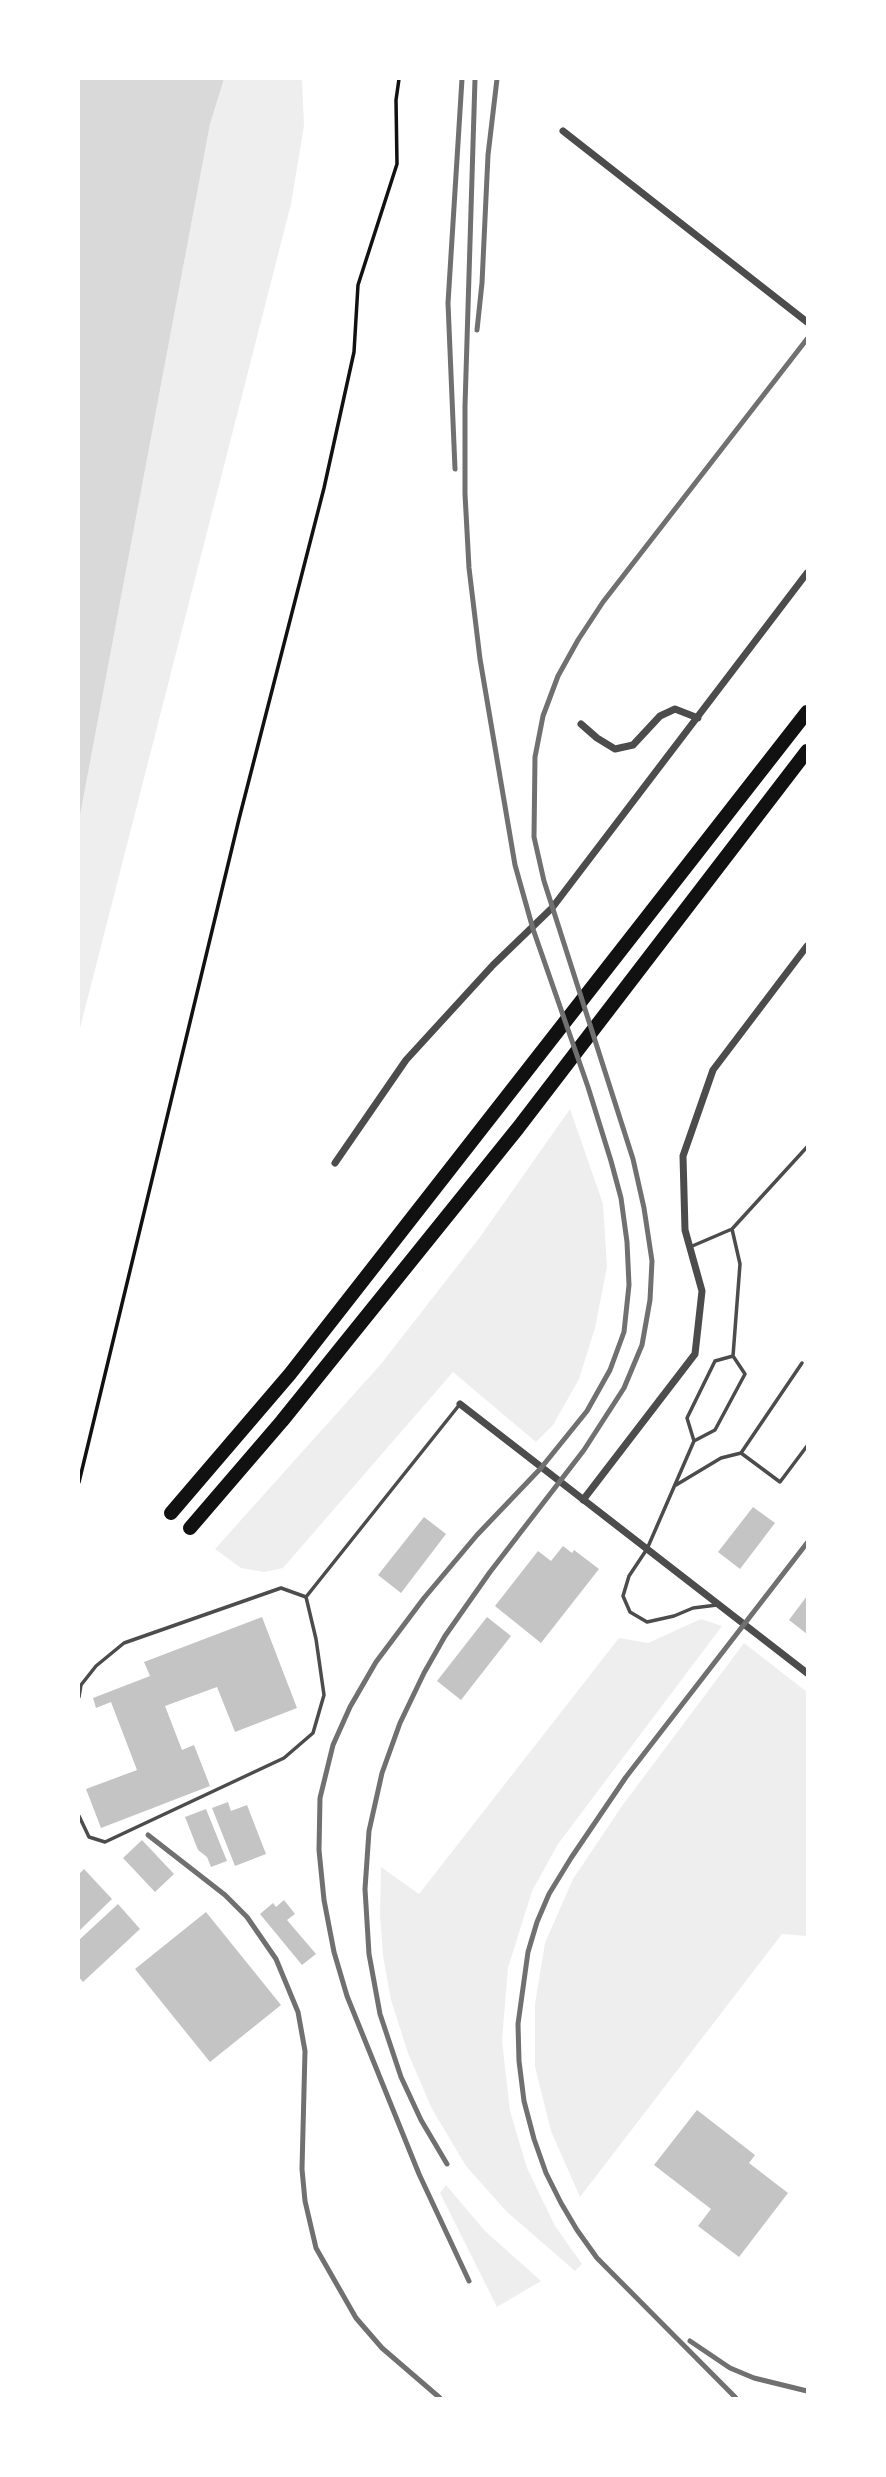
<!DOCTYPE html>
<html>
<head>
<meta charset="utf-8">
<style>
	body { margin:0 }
	#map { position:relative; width:886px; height:2477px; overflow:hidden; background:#fff; font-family:"Fira Sans Condensed",sans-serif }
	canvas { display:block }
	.frame { position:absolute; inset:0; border:80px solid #fff; pointer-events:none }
</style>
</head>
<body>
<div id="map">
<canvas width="886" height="2477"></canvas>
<div class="frame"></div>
</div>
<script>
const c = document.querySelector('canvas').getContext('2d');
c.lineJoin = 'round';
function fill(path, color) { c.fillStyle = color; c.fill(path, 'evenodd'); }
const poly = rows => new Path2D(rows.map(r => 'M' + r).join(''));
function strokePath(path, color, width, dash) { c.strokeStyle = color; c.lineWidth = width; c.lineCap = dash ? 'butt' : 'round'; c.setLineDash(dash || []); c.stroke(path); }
const green = poly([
	[224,79,302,79,304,126,291,204,79,1032,79,821,210,124],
	[570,1109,603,1204,607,1267,595,1328,579,1379,553,1425,536,1442,453,1372,283,1568,264,1572,241,1568,215,1549,381,1364,480,1237],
	[701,1619,722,1626,558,1844,532,1891,508,1968,502,2041,510,2111,527,2168,555,2226,582,2264,575,2271,506,2211,466,2166,432,2109,408,2053,391,2000,383,1956,380,1915,381,1867,419,1894,619,1638,648,1643],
	[744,1643,807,1692,807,1936,782,1934,580,2197,551,2131,535,2067,535,2004,545,1943,573,1879,622,1806],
	[446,2185,485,2231,541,2281,497,2307,440,2193]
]);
const water = poly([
	[79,79,224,79,210,124,79,821]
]);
const building = poly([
	[753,1507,775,1523,740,1569,718,1552],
	[424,1517,446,1534,401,1593,378,1575],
	[563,1546,572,1553,574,1550,599,1569,541,1643,495,1606,538,1551,551,1561],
	[807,1596,807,1634,789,1620],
	[262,1617,297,1708,235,1732,217,1687,165,1706,182,1750,194,1745,210,1786,101,1828,86,1789,137,1770,111,1702,96,1708,93,1698,150,1676,144,1662],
	[487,1617,511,1636,461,1700,437,1681],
	[228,1802,231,1811,247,1805,266,1854,235,1866,212,1808],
	[206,1809,227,1861,211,1867,207,1857,198,1850,185,1817],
	[142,1840,174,1874,155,1892,123,1858],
	[84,1869,112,1899,79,1931,79,1874],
	[284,1900,295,1914,287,1920,316,1954,302,1965,260,1914,273,1903,276,1907],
	[118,1904,140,1929,83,1982,79,1977,79,1940],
	[206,1912,281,2005,210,2062,135,1969],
	[697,2110,755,2155,749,2163,788,2193,739,2257,698,2226,711,2209,654,2165]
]);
const path = poly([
	[79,1482,239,819,324,488,354,352,358,285,397,164,396,100,399,79]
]);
const service = poly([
	[690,1247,732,1229],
	[694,1441,687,1418,715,1361,733,1356],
	[741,1453,780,1482,807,1446],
	[676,1485,721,1458,741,1453,802,1363],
	[306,1597,460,1404],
	[717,1605,693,1608,674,1616,647,1622,630,1612,623,1596,629,1576,647,1549,694,1441,715,1430,745,1374,733,1356,740,1264,732,1229,807,1147],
	[79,1697,81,1685,96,1666,124,1643,281,1588,306,1597],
	[79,1816,89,1837,105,1842,284,1758,313,1733,324,1695,316,1639,306,1597]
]);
const minor = poly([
	[563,131,807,322],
	[581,724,597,738,615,749,633,745,660,716,675,709,698,718],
	[335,1163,406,1060,493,965,552,908,807,573],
	[460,1404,807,1673],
	[583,1500,695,1354,702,1291,685,1230,683,1156,713,1070,807,946]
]);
const motorway = poly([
	[171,1513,290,1374,807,712],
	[190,1528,282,1421,518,1128,807,751]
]);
const rail = poly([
	[477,330,482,283,488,155,497,79],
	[455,469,448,303,462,79],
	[148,1835,225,1895,247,1917,276,1959,298,2012,305,2051,302,2169,305,2201,316,2248,356,2318,382,2348,440,2398],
	[447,2164,421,2120,401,2077,380,2014,369,1954,365,1889,369,1831,382,1773,400,1723,424,1673,445,1636,490,1572,584,1450,624,1388,642,1345,650,1300,652,1261,644,1208,633,1159,544,881,534,837,535,757,543,716,558,676,578,640,603,602,807,339],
	[469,2281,419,2174,347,1996,334,1952,324,1900,319,1850,320,1798,333,1745,350,1707,376,1662,424,1598,477,1535,541,1468,587,1411,610,1370,624,1332,629,1285,627,1242,621,1198,611,1161,588,1087,533,929,515,865,480,659,469,568,465,494,465,406,475,79],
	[690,2341,730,2368,754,2378,807,2391],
	[736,2398,597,2258,577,2230,561,2203,546,2173,534,2139,524,2101,519,2061,518,2024,528,1952,537,1922,549,1894,571,1858,626,1777,807,1543]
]);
fill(green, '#eee');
fill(water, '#d9d9d9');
fill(building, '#c4c4c4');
strokePath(path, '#111', 3.5);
strokePath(service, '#4c4c4c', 3.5);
strokePath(minor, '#4c4c4c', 7);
strokePath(motorway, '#111', 14);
strokePath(rail, '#707070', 5);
</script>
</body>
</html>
